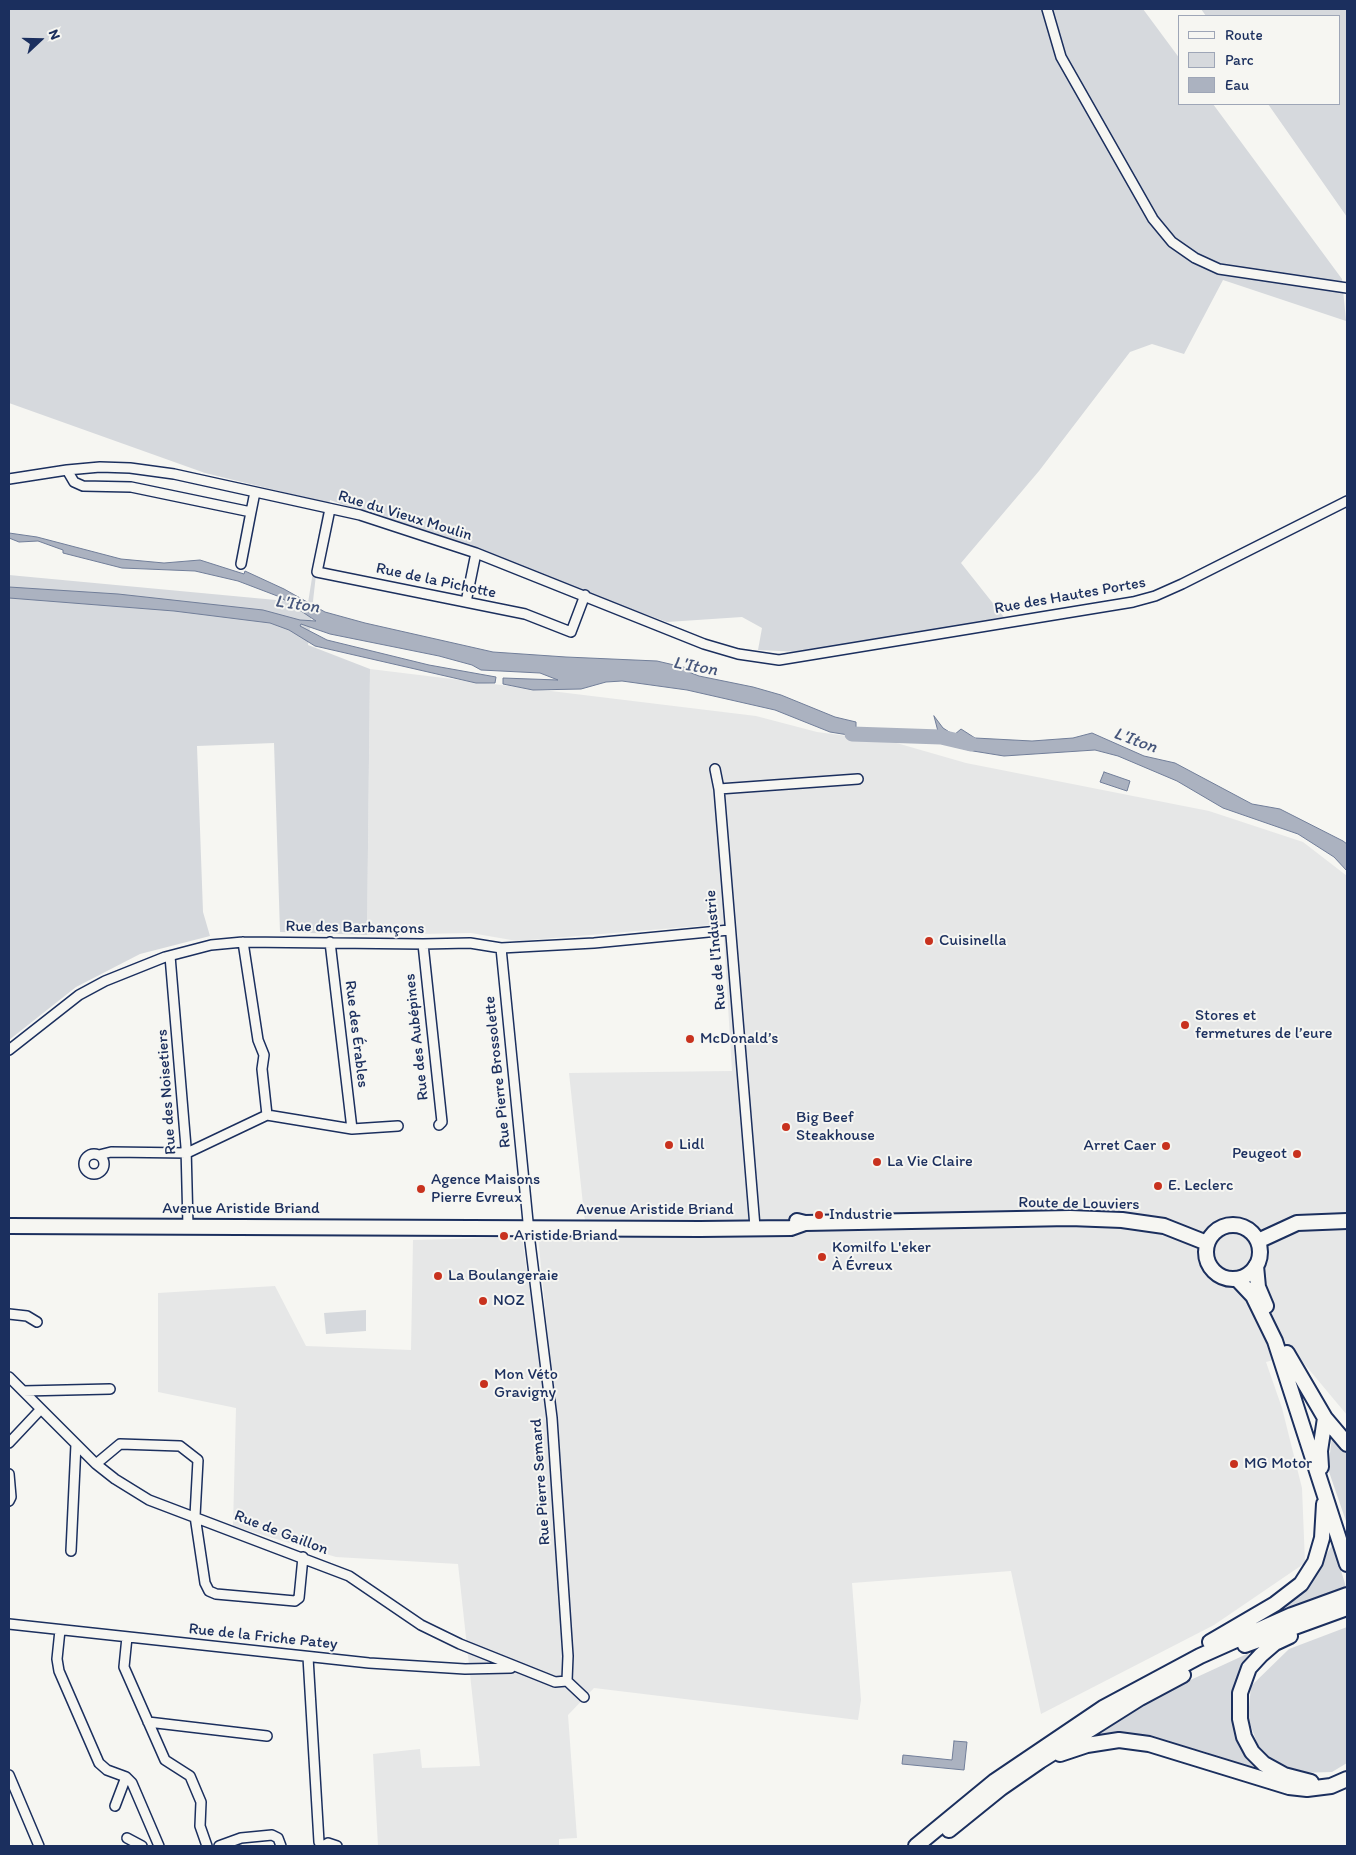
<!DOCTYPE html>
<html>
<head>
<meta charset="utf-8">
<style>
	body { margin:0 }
	#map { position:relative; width:1356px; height:1855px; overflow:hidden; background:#f6f6f2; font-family:Itim,sans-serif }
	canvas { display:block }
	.frame { position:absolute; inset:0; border:10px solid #1b2f5e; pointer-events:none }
	.legend { position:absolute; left:1178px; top:15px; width:162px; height:90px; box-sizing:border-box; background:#f6f6f2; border:1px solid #9ea6b7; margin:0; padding:6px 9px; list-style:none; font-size:15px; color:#1b2f5e }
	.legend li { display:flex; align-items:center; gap:10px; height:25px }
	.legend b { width:25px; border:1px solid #9ea6b7 }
	.north { position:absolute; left:15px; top:15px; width:50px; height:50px; -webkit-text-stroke:4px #f6f6f2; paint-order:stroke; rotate:69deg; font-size:14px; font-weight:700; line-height:20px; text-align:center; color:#1b2f5e }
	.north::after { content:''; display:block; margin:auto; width:18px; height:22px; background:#1b2f5e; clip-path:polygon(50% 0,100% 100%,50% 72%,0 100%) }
</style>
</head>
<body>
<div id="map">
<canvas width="1356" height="1855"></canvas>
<div class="frame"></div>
<ul class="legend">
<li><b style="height:6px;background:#f6f6f2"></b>Route</li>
<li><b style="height:14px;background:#d6d9dd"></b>Parc</li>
<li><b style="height:14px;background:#abb2c0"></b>Eau</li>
</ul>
<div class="north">N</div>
</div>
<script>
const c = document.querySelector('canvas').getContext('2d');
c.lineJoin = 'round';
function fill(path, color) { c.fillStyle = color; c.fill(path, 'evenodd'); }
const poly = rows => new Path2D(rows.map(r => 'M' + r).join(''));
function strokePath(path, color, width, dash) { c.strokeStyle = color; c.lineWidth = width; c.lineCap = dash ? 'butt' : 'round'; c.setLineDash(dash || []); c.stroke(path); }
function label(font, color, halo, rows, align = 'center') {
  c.font = font + ' Itim,sans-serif'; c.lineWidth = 4; c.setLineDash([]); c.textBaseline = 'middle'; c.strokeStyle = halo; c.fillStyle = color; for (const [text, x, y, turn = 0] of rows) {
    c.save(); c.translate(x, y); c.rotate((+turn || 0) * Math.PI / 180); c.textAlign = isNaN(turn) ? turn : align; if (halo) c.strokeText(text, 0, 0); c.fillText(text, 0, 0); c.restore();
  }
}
const built = poly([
	[370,669,756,716,817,732,893,742,966,763,1209,811,1303,842,1347,876,1347,1415,1296,1354,1266,1362,1282,1408,1302,1488,1305,1563,1214,1625,1041,1714,1011,1571,852,1583,861,1700,858,1720,594,1688,568,1715,577,1838,559,1839,559,1846,378,1846,373,1754,420,1749,422,1768,480,1766,458,1564,336,1557,233,1526,236,1408,158,1392,158,1293,275,1286,306,1346,411,1350,413,1240,522,1237,538,1348,549,1348,538,1236,588,1237,584,1214,569,1073,732,1071,723,924,517,941,471,933,367,935]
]);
const green = poly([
	[9,9,1143,9,1180,59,1180,104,1213,104,1342,279,1346,321,1223,280,1184,354,1152,344,1130,352,1039,471,961,563,1007,621,800,652,758,650,762,628,742,617,667,622,330,500,317,566,308,645,370,669,367,935,280,932,274,743,197,746,203,912,210,936,140,954,76,987,9,1040,9,575,308,603,324,502,205,473,9,403],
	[1201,9,1347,9,1347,217,1268,104,1340,104,1340,16,1206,16],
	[366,1310,366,1331,326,1334,324,1313],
	[1332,1437,1347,1451,1347,1524,1328,1469],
	[1333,1544,1346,1587,1278,1612,1306,1587],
	[1347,1627,1347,1763,1332,1772,1295,1773,1261,1754,1248,1718,1251,1686,1289,1649],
	[1249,1653,1233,1687,1233,1721,1244,1752,1272,1778,1203,1751,1136,1735,1097,1739,1097,1729,1171,1689]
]);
const water = poly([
	[9,533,37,537,121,559,164,563,200,560,244,574,245,571,284,589,325,612,365,623,493,652,566,657,657,661,687,668,686,671,699,676,753,687,781,695,835,717,856,722,856,731,873,732,873,739,830,732,775,710,687,690,622,681,606,682,581,689,533,690,503,684,503,678,558,680,540,673,481,670,472,665,439,656,330,634,301,624,300,626,327,640,429,665,496,677,495,683,476,683,315,646,289,630,270,623,174,611,9,598,9,587,118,594,263,610,300,620,316,621,280,597,238,581,195,571,122,568,63,553,63,550,38,541,19,542,9,538,9,533],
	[934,716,943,728,954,735,961,729,975,738,1032,741,1073,738,1092,733,1144,756,1175,763,1252,804,1280,809,1343,841,1347,844,1347,871,1334,857,1298,834,1223,808,1177,781,1118,756,1095,750,1004,756,973,751,952,746,951,738,941,743,934,716],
	[1104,772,1130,781,1127,791,1100,782,1104,772],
	[954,1741,967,1742,964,1770,902,1764,903,1755,952,1760,954,1741]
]);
const river = poly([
	[852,734,941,737,971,744]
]);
const minor = poly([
	[1047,9,1061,57,1153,219,1172,242,1195,258,1219,269,1347,288],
	[67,470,74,482,83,486,131,487,251,512,255,492],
	[9,479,67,470,100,467,130,468,174,474,360,515,476,553,704,644,738,654,779,660,1133,602,1155,596,1182,584,1347,501],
	[330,509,317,572,525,614,571,632,585,595],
	[241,564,251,512],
	[466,602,476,553],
	[715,769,719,789],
	[243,942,258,1040,264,1055,262,1069,267,1115],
	[330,942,352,1129],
	[423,944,442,1122,439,1125],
	[501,948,530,1242,552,1418,568,1656,567,1681],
	[170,956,186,1147,188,1226],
	[9,1050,79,995,105,981,165,957,211,945,243,942,423,944,470,943,501,948,594,943,729,930],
	'84 1164a10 10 0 1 1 20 0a10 10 0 1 1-20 0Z',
	[99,1155,111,1152,187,1153,267,1115,352,1129,398,1126],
	[755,1227,719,789,858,779],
	[9,1314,27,1316,37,1322],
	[9,1377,96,1464,115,1479,149,1500,349,1576,421,1625,460,1644,555,1682,567,1681],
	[23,1391,110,1389],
	[9,1443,41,1409],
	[96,1464,120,1444,180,1446,198,1460,195,1516,205,1583,209,1591,216,1594,295,1601,299,1598,303,1557],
	[9,1474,11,1497,9,1501],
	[71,1551,76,1444],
	[9,1624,369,1663,465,1669,511,1668],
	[60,1630,57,1659,59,1671,99,1763,107,1770,126,1777,115,1806],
	[127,1637,124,1667,165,1760,190,1776,201,1802,200,1826,207,1846],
	[308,1657,319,1842,322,1846],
	[567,1681,584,1697],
	[148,1722,267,1736],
	[9,1775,39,1846],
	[126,1777,132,1783,159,1846],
	[127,1838,142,1846],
	[219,1846,241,1838,272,1835,278,1838,281,1846],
	[323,1846,328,1843,337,1846]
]);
const primary = poly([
	[797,1221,805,1223,1070,1218,1122,1220,1164,1226,1207,1243],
	'1206 1252a27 27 0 1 1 54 0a27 27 0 1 1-54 0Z',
	[9,1226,700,1229,791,1228,805,1223],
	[1258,1241,1297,1223,1347,1221]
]);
const trunk = poly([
	[1256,1266,1258,1287,1266,1306],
	[1237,1279,1253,1296,1275,1341,1347,1564],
	[1287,1353,1325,1418,1347,1444],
	[1321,1467,1320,1451,1325,1418],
	[1290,1636,1275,1643,1261,1655,1249,1668,1240,1693,1240,1719,1244,1737,1252,1752,1264,1764,1284,1775,1311,1782],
	[1210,1642,1275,1604,1301,1584,1315,1562,1322,1538,1324,1504],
	[1245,1645,1347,1608],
	[1060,1754,1087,1745,1119,1740,1149,1744,1289,1787,1307,1789,1331,1786,1347,1779],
	[949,1830,1001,1788,1040,1761,1140,1698,1183,1675],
	[916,1846,995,1781,1103,1708,1200,1656,1292,1615,1347,1595]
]);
const markers = [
	[929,941,5,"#c8321e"],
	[1185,1025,5,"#c8321e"],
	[690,1039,5,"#c8321e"],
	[786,1127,5,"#c8321e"],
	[669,1145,5,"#c8321e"],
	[1166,1146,5,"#c8321e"],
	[1297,1154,5,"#c8321e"],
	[877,1162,5,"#c8321e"],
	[1158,1186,5,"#c8321e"],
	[421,1189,5,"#c8321e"],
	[819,1215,5,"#c8321e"],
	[504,1236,5,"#c8321e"],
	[822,1257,5,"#c8321e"],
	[438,1276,5,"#c8321e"],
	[483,1301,5,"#c8321e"],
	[484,1384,5,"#c8321e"],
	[1234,1464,5,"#c8321e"]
];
const streetNames = [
	["Rue du Vieux Moulin",405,516,17],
	["Rue de la Pichotte",436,581,12],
	["Rue des Hautes Portes",1070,596,-10],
	["Rue des Barbançons",355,928,1],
	["Rue de l'Industrie",716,950,-95],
	["Rue des Érables",356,1034,83],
	["Rue des Aubépines",417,1037,-96],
	["Rue Pierre Brossolette",498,1072,-96],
	["Rue des Noisetiers",167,1092,-94],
	["Route de Louviers",1079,1204,1],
	["Avenue Aristide Briand",241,1209],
	["Avenue Aristide Briand",655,1210],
	["Rue Pierre Semard",541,1482,-94],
	["Rue de Gaillon",281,1533,21],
	["Rue de la Friche Patey",263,1637,6]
];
const poiNames = [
	["Cuisinella",939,941],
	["Stores et",1195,1016],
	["fermetures de l’eure",1195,1034],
	["McDonald’s",700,1039],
	["Big Beef",796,1118],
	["Steakhouse",796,1136],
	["Lidl",679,1145],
	["Arret Caer",1156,1146,"right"],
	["Peugeot",1287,1154,"right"],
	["La Vie Claire",887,1162],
	["Agence Maisons",431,1180],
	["Pierre Evreux",431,1198],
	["E. Leclerc",1168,1186],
	["Industrie",829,1215],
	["Aristide Briand",514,1236],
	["Komilfo L'eker",832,1248],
	["À Évreux",832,1266],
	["La Boulangeraie",448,1276],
	["NOZ",493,1301],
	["Mon Véto",494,1375],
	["Gravigny",494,1393],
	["MG Motor",1244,1464]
];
const waterNames = [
	["L'Iton",297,605,8],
	["L'Iton",695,667,10],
	["L'Iton",1135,741,20]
];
fill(built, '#e6e7e7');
fill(green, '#d6d9dd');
fill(water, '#abb2c0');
strokePath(water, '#717e99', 1);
strokePath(river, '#abb2c0', 15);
strokePath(minor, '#1b2f5e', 12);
strokePath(primary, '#1b2f5e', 18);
strokePath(trunk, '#1b2f5e', 18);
strokePath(minor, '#f6f6f2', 9);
strokePath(primary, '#f6f6f2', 14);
strokePath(trunk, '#f6f6f2', 14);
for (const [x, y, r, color] of markers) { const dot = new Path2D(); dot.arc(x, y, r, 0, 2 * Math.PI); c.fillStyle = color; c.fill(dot); strokePath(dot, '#f6f6f2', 2); }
label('16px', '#1b2f5e', '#f6f6f2', streetNames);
label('16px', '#1b2f5e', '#f6f6f2', poiNames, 'left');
label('italic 18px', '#46567b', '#f6f6f2', waterNames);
</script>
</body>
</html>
